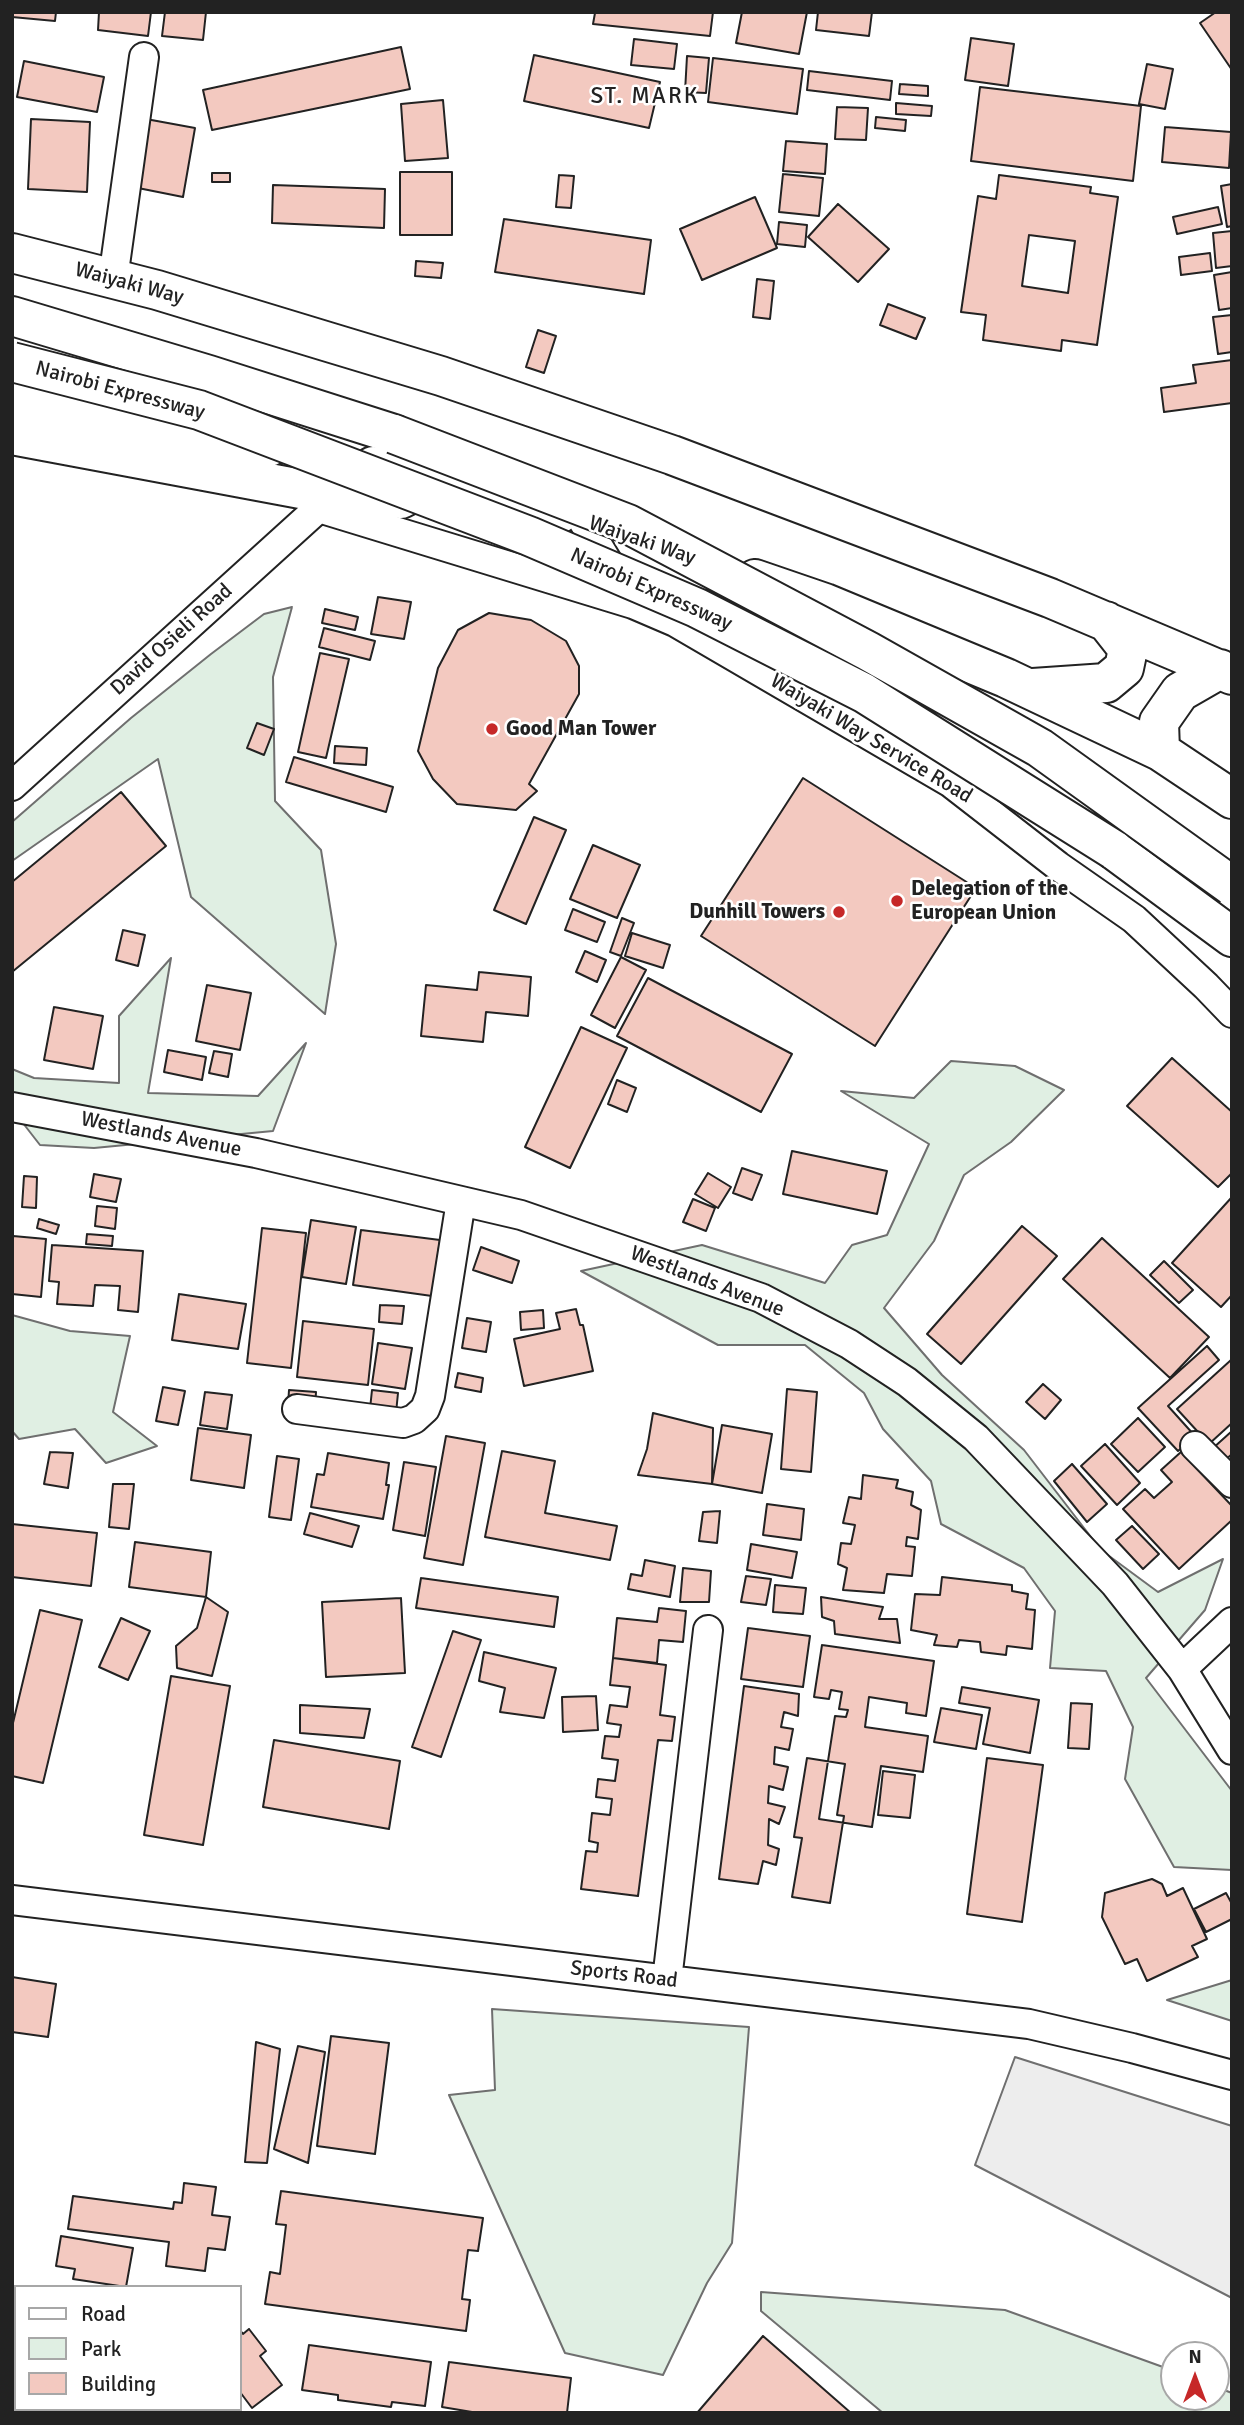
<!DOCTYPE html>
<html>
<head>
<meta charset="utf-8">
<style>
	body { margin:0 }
	#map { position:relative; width:1244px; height:2425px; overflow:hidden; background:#fff; font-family:Signika,sans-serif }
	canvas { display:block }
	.frame { position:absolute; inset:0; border:14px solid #222; pointer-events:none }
	.legend { position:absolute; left:14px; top:2285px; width:228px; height:126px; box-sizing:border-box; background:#fff; border:2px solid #a7a7a7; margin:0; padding:9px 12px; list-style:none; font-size:21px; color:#222 }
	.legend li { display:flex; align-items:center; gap:14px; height:35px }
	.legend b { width:35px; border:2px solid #a7a7a7 }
	.north { position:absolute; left:1160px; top:2341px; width:70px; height:70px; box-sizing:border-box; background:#fff; border:2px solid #a7a7a7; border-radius:50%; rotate:0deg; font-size:19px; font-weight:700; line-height:28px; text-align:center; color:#222 }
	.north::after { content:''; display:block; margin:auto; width:24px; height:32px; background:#c62828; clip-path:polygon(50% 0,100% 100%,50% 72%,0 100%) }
</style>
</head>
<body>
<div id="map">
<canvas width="1244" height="2425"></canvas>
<div class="frame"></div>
<ul class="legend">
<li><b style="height:9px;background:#fff"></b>Road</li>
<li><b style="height:19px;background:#e0efe3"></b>Park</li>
<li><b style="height:19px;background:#f3c9c0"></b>Building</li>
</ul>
<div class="north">N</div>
</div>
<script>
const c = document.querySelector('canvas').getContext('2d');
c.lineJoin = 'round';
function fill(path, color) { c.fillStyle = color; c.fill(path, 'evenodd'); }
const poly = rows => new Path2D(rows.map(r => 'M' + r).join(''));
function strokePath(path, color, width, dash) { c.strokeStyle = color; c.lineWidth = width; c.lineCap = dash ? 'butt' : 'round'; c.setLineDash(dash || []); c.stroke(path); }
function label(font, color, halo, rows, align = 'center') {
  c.font = font + ' Signika,sans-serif'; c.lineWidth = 5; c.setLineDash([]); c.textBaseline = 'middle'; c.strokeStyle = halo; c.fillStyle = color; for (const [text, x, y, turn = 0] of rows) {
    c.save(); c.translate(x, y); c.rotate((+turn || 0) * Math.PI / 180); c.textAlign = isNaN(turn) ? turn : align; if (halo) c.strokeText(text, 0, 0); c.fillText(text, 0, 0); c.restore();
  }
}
const green = poly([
	[292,607,273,677,275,801,321,850,336,944,325,1014,191,897,158,759,12,861,12,822,131,718,211,654,264,614,292,607],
	[171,958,148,1093,258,1096,306,1043,273,1131,94,1148,40,1145,12,1109,12,1069,34,1078,119,1083,119,1016,171,958],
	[951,1061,1015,1066,1064,1090,1011,1142,964,1175,934,1241,884,1308,942,1375,1024,1450,1101,1550,1158,1592,1223,1559,1205,1610,1146,1678,1232,1791,1232,1870,1174,1867,1125,1779,1133,1727,1106,1671,1050,1668,1055,1611,1024,1568,941,1524,931,1481,883,1429,864,1393,805,1345,718,1345,581,1271,702,1245,825,1283,852,1245,887,1235,929,1144,841,1091,914,1098,951,1061],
	[12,1315,70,1331,130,1336,113,1412,157,1446,106,1463,75,1429,19,1439,12,1431,12,1315],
	[1232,1980,1232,2021,1167,2000,1232,1980],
	[492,2009,749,2027,732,2243,707,2283,663,2375,565,2353,449,2095,495,2090,492,2009],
	[761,2292,1005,2310,1174,2371,1174,2397,1216,2397,1216,2387,1232,2393,1232,2413,883,2413,761,2311,761,2292]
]);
const parking = poly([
	[1015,2057,1232,2126,1232,2298,975,2165,1015,2057]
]);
const building = poly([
	[12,12,56,12,55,21,12,17,12,12],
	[99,12,151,12,148,36,98,30,99,12],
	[165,12,206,12,203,40,162,36,165,12],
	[585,12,713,12,710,36,593,24,595,13,585,12],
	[742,12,807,12,799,54,736,43,742,12],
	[818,12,872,12,869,36,816,30,818,12],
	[1216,12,1232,12,1232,70,1200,23,1216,12],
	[971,38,1014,44,1008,86,965,80,971,38],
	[634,39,677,44,674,69,631,65,634,39],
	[401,47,410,89,212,130,203,90,401,47],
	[534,55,660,82,649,128,524,101,534,55],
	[687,56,709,58,706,93,685,92,687,56],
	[713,58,803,69,797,114,708,102,713,58],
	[24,61,104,77,97,112,17,97,24,61],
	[1147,64,1173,69,1165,109,1139,104,1147,64],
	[809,71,892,81,890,100,807,90,809,71],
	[900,84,928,86,928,96,899,94,900,84],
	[980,87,1141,106,1133,181,971,161,980,87],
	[443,100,448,158,405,161,401,104,443,100],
	[896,103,932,106,931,116,896,114,896,103],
	[837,107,868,108,866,140,835,139,837,107],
	[876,117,906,120,905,131,875,128,876,117],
	[31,119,90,122,87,192,28,189,31,119],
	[146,119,195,128,183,197,133,187,146,119],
	[1165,127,1231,132,1229,168,1162,162,1165,127],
	[786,141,827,144,825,174,783,171,786,141],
	[400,172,452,172,452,235,400,235,400,172],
	[212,173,230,173,230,182,212,182,212,173],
	[783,174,823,178,819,216,779,212,783,174],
	[559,175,574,176,571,208,556,207,559,175],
	[999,175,1091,187,1090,193,1118,197,1097,345,1062,340,1061,351,983,340,986,315,961,312,978,196,996,199,999,175],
	[1029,235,1075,241,1068,293,1022,286,1029,235],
	[1232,184,1232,226,1227,227,1221,186,1232,184],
	[273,185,385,189,384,228,272,223,273,185],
	[755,197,777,248,702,280,680,229,755,197],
	[838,204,889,249,858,282,808,237,838,204],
	[1218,207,1222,224,1177,234,1173,217,1218,207],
	[504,219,651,240,644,294,495,272,504,219],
	[779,222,807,225,805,247,777,244,779,222],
	[1232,231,1232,266,1216,268,1213,233,1232,231],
	[1210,253,1212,271,1181,275,1179,257,1210,253],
	[416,261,443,263,441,278,415,276,416,261],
	[1232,272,1232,308,1219,310,1214,275,1232,272],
	[757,279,774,281,770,319,753,317,757,279],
	[888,304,925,318,916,339,880,325,888,304],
	[1232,315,1232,352,1218,354,1213,317,1232,315],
	[538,330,556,336,544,373,526,367,538,330],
	[1232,360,1232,403,1164,412,1161,388,1196,383,1193,365,1232,360],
	[378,597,411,602,404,639,371,634,378,597],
	[325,609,358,617,355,630,322,623,325,609],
	[489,613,531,620,566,641,579,666,579,694,529,784,537,791,516,810,457,804,433,779,418,751,438,668,458,630,489,613],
	[324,628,375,641,370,660,319,647,324,628],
	[320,653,349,659,326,758,298,752,320,653],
	[257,723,274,729,264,755,247,748,257,723],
	[335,746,367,748,366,765,334,763,335,746],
	[294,757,393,787,386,812,286,782,294,757],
	[803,778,976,888,875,1046,701,936,803,778],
	[121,792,166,846,12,972,12,882,121,792],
	[534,817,566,830,526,924,494,910,534,817],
	[593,845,640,865,617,918,570,899,593,845],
	[573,909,605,922,597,942,565,930,573,909],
	[622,918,634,923,621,956,610,952,622,918],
	[123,930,145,935,138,966,116,960,123,930],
	[632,933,670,945,663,968,625,956,632,933],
	[585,951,606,960,597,982,576,972,585,951],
	[621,957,646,970,615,1028,591,1015,621,957],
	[479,972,531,977,528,1016,486,1012,483,1042,421,1036,426,985,477,990,479,972],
	[648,978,792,1054,761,1112,617,1036,648,978],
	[207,985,251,993,240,1050,196,1041,207,985],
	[54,1007,103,1016,93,1069,44,1060,54,1007],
	[581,1027,627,1048,570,1168,525,1147,581,1027],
	[168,1050,206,1057,202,1080,164,1072,168,1050],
	[214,1051,232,1054,228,1077,209,1073,214,1051],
	[1172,1058,1232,1112,1232,1173,1218,1187,1127,1106,1172,1058],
	[617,1080,636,1088,627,1112,608,1104,617,1080],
	[792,1151,887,1171,877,1214,783,1194,792,1151],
	[742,1168,762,1175,752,1200,733,1193,742,1168],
	[708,1173,731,1187,718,1208,695,1194,708,1173],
	[94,1174,121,1179,116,1202,90,1197,94,1174],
	[24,1176,37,1177,36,1208,22,1207,24,1176],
	[1232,1197,1232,1295,1221,1307,1172,1263,1232,1197],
	[693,1199,715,1208,706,1231,683,1222,693,1199],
	[97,1206,117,1208,115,1229,95,1226,97,1206],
	[39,1219,59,1225,56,1234,37,1228,39,1219],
	[311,1220,356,1227,346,1284,302,1277,311,1220],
	[1022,1226,1057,1256,961,1364,927,1334,1022,1226],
	[262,1228,306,1233,291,1368,247,1363,262,1228],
	[361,1230,440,1240,432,1296,353,1285,361,1230],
	[87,1234,113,1236,112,1246,86,1244,87,1234],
	[13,1236,46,1239,41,1297,12,1294,13,1236],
	[1102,1238,1209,1337,1170,1378,1063,1279,1102,1238],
	[52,1245,143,1251,138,1312,118,1310,120,1286,95,1285,93,1306,57,1304,59,1282,49,1281,52,1245],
	[481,1247,519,1261,512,1283,473,1270,481,1247],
	[1164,1261,1193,1290,1179,1303,1150,1275,1164,1261],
	[179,1294,246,1304,238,1349,172,1340,179,1294],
	[380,1305,404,1306,402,1324,379,1322,380,1305],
	[576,1309,580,1325,583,1325,593,1371,524,1386,514,1339,560,1329,556,1313,576,1309],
	[543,1310,544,1328,521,1330,520,1312,543,1310],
	[467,1318,491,1322,486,1352,462,1348,467,1318],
	[303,1321,374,1329,368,1385,297,1377,303,1321],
	[378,1343,412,1348,405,1389,372,1384,378,1343],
	[1207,1346,1219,1360,1168,1406,1195,1436,1178,1451,1138,1408,1207,1346],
	[1231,1360,1232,1423,1209,1444,1177,1409,1231,1360],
	[458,1373,483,1378,481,1392,455,1387,458,1373],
	[1043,1384,1061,1400,1045,1419,1026,1402,1043,1384],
	[163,1387,185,1391,178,1425,156,1421,163,1387],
	[787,1389,817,1392,811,1472,781,1469,787,1389],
	[289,1390,316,1392,315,1408,288,1406,289,1390],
	[372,1390,398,1393,396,1413,370,1409,372,1390],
	[205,1392,232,1395,227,1429,200,1425,205,1392],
	[653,1413,713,1428,712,1484,638,1475,647,1449,653,1413],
	[1138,1418,1165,1447,1138,1472,1111,1444,1138,1418],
	[722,1425,772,1434,762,1493,712,1484,722,1425],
	[198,1428,251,1435,244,1488,191,1480,198,1428],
	[1232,1431,1232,1454,1223,1462,1212,1449,1232,1431],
	[446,1436,485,1443,463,1565,424,1558,446,1436],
	[1105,1444,1140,1483,1117,1505,1081,1466,1105,1444],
	[502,1451,555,1461,545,1513,617,1526,610,1560,485,1537,502,1451],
	[50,1452,73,1453,68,1488,44,1484,50,1452],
	[1181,1452,1232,1506,1232,1520,1179,1569,1123,1509,1145,1489,1154,1498,1172,1482,1161,1470,1181,1452],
	[328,1453,389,1463,386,1485,389,1485,383,1519,311,1507,317,1474,324,1475,328,1453],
	[277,1456,299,1459,291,1520,269,1517,277,1456],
	[404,1462,436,1467,425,1536,393,1530,404,1462],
	[1072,1464,1107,1504,1087,1522,1054,1481,1072,1464],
	[863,1475,898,1480,896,1488,913,1492,911,1505,921,1510,918,1539,907,1537,906,1546,915,1547,912,1576,887,1574,884,1593,843,1590,847,1568,838,1564,841,1543,851,1544,855,1525,843,1523,849,1497,861,1499,863,1475],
	[113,1484,134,1484,129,1529,109,1527,113,1484],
	[767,1504,804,1509,801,1540,763,1535,767,1504],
	[720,1511,717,1543,699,1541,703,1512,720,1511],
	[310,1513,359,1526,352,1547,304,1534,310,1513],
	[12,1524,97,1533,91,1586,12,1577,12,1524],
	[1132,1526,1159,1554,1143,1569,1116,1540,1132,1526],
	[135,1542,211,1552,206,1597,129,1587,135,1542],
	[751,1544,797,1552,792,1578,747,1570,751,1544],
	[645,1560,675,1566,670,1597,628,1589,631,1574,642,1576,645,1560],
	[683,1568,711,1571,709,1602,680,1602,683,1568],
	[746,1576,771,1579,766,1605,741,1602,746,1576],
	[942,1577,1012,1585,1012,1591,1028,1594,1026,1609,1035,1610,1032,1649,1007,1646,1006,1655,981,1652,980,1642,959,1640,957,1647,934,1645,937,1635,911,1630,915,1594,940,1595,942,1577],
	[421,1578,558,1597,554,1627,416,1608,421,1578],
	[775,1585,806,1588,803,1614,773,1612,775,1585],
	[206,1597,228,1612,212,1676,177,1668,176,1646,197,1628,206,1597],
	[821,1597,883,1607,879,1619,897,1619,900,1643,835,1634,834,1621,822,1617,821,1597],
	[401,1598,405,1673,326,1677,322,1602,401,1598],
	[659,1608,686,1611,683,1642,659,1640,657,1663,613,1658,617,1618,657,1622,659,1608],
	[40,1610,82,1620,43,1783,12,1776,12,1727,40,1610],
	[121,1618,150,1631,128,1680,99,1667,121,1618],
	[748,1628,810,1636,803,1687,741,1679,748,1628],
	[453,1631,481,1640,441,1757,412,1747,453,1631],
	[822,1645,934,1661,926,1716,906,1713,907,1703,869,1697,865,1727,928,1736,923,1772,881,1766,872,1827,819,1819,835,1716,846,1717,848,1710,839,1709,842,1692,831,1690,829,1699,814,1697,822,1645],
	[484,1652,556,1668,544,1718,500,1712,505,1688,479,1681,484,1652],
	[613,1658,666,1665,660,1715,675,1717,672,1741,658,1740,638,1896,581,1889,586,1851,597,1852,598,1843,589,1841,592,1813,610,1815,612,1799,596,1797,598,1779,615,1781,618,1760,602,1758,605,1736,619,1737,621,1725,607,1723,610,1705,627,1707,630,1687,610,1685,613,1658],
	[171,1676,230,1686,203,1845,144,1835,171,1676],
	[744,1686,799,1694,798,1716,784,1712,781,1727,793,1729,789,1750,775,1747,774,1764,788,1767,783,1790,769,1786,768,1803,785,1807,779,1824,769,1819,768,1845,779,1849,776,1865,763,1861,758,1884,719,1879,744,1686],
	[962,1687,1039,1700,1030,1753,983,1744,990,1708,959,1703,962,1687],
	[596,1696,598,1730,563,1732,562,1697,596,1696],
	[1071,1703,1092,1704,1089,1749,1068,1748,1071,1703],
	[300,1705,370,1709,364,1738,300,1733,300,1705],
	[941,1708,982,1715,976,1749,934,1742,941,1708],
	[274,1740,400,1761,389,1829,263,1807,274,1740],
	[807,1758,845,1764,837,1815,844,1816,830,1903,792,1897,802,1838,794,1837,807,1758],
	[987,1758,1043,1765,1022,1922,967,1914,987,1758],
	[883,1771,915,1775,910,1818,878,1815,883,1771],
	[1152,1879,1162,1884,1167,1896,1183,1888,1207,1939,1192,1946,1198,1957,1147,1981,1137,1959,1125,1964,1102,1917,1105,1893,1152,1879],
	[1226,1893,1232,1904,1232,1919,1206,1932,1194,1909,1226,1893],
	[12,1977,56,1984,48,2037,12,2032,12,1977],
	[331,2036,389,2043,375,2154,317,2146,331,2036],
	[256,2042,280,2049,267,2163,245,2162,256,2042],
	[298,2046,325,2052,308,2163,274,2149,298,2046],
	[184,2183,216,2187,212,2215,230,2217,225,2250,208,2248,205,2271,166,2266,169,2242,68,2229,73,2196,173,2209,174,2202,182,2203,184,2183],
	[281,2191,483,2218,478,2251,468,2250,462,2299,470,2300,466,2331,265,2304,270,2272,280,2274,286,2225,276,2224,281,2191],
	[61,2236,133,2248,126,2287,73,2279,75,2269,56,2266,61,2236],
	[12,2286,18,2287,16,2287,12,2331,12,2286],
	[249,2329,266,2351,260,2356,282,2385,252,2408,240,2392,240,2330,243,2334,249,2329],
	[763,2336,851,2413,697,2413,763,2336],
	[309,2345,431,2362,425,2406,392,2402,391,2407,338,2400,338,2395,302,2390,309,2345],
	[449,2362,571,2378,567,2413,478,2413,442,2407,449,2362]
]);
const minor = poly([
	[113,279,144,57],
	[319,508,633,604],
	[583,521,633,604,675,622,951,783,1058,866,1134,919,1206,986,1232,1013],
	[12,786,333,495],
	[12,1107,256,1153,521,1215,761,1298,849,1344,907,1382,976,1438,1115,1584,1182,1669,1232,1750],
	[297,1409,403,1423,414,1419,425,1409,430,1396,461,1201],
	[1195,1446,1232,1483],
	[1182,1669,1232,1622],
	[12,1900,1029,2024,1132,2048,1232,2075],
	[667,1980,708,1630]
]);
const trunk = poly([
	[12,253,157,290,325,341,441,376,672,455,1050,598,1232,675],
	[12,402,48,406,269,447],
	[12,435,333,495,401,499,422,488],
	[373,466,440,478,559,514],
	[755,579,825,603,1006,678,1160,751,1232,799],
	[1033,688,1106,683,1124,668,1128,649,1106,621],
	[1160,751,1159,722,1180,692,1220,669]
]);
const motorway = poly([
	[12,316,209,375,394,434],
	[1114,850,1232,937]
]);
const motorwayBridge = poly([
	[12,362,199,410,529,536,697,608,864,693,1114,850],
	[394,434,628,524,868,651,1040,748,1232,886]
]);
const markers = [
	[492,729,7,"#c62828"],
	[897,901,7,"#c62828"],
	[839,912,7,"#c62828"]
];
const streetNames = [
	["Waiyaki Way",129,284,15],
	["Nairobi Expressway",120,391,15],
	["Waiyaki Way",642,541,19],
	["Nairobi Expressway",651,590,24],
	["David Osieli Road",172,640,-42],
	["Waiyaki Way Service Road",871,739,31],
	["Westlands Avenue",161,1135,11],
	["Westlands Avenue",707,1282,21],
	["Sports Road",624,1975,7]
];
const poiNames = [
	["Good Man Tower",506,729],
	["Delegation of the",911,889],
	["European Union",911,913],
	["Dunhill Towers",825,912,"right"]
];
const neighbourhoodNames = [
	["ST. MARK",645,97]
];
fill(green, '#e0efe3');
strokePath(green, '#6f6f6f', 2);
fill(parking, '#ededed');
strokePath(parking, '#6f6f6f', 2);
fill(building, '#f3c9c0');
strokePath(building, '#222', 2);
strokePath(minor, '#222', 32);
strokePath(trunk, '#222', 42);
strokePath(motorway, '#222', 42);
strokePath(minor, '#fff', 28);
strokePath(trunk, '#fff', 38);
strokePath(motorway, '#fff', 38);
strokePath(motorwayBridge, '#222', 42, []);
strokePath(motorwayBridge, '#fff', 38);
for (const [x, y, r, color] of markers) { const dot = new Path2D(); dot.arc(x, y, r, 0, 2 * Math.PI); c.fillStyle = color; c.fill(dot); strokePath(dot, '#fff', 2.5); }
label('21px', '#222', '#fff', streetNames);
label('bold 21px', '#222', '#fff', poiNames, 'left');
c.letterSpacing = '2px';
label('23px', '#222', '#fff', neighbourhoodNames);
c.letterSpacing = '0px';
</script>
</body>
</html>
